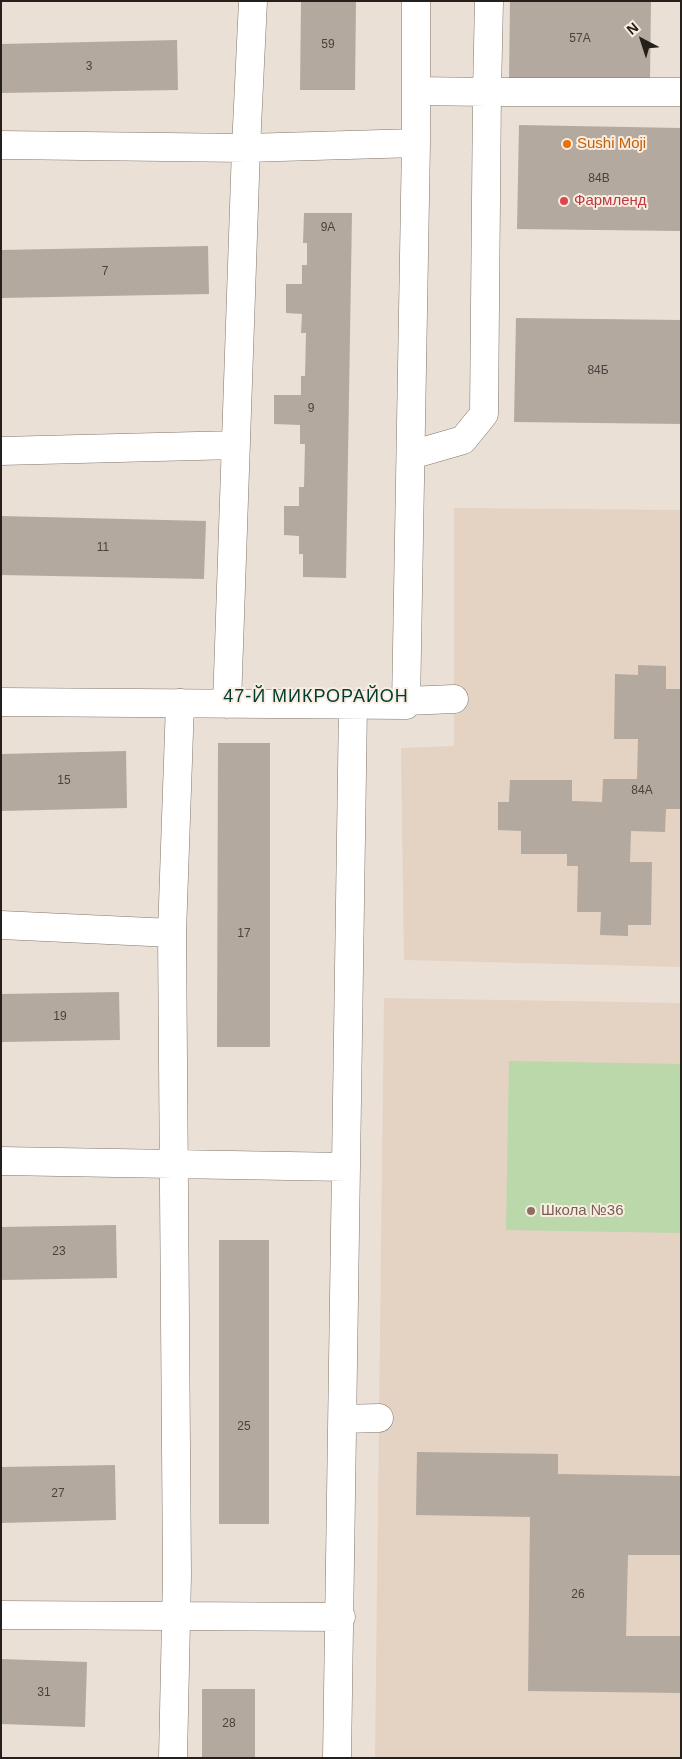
<!DOCTYPE html>
<html>
<head>
<meta charset="utf-8">
<style>
	body { margin:0 }
	#map { position:relative; width:682px; height:1759px; overflow:hidden; background:#ebe0d5; font-family:Arial,sans-serif }
	canvas { display:block }
	.frame { position:absolute; inset:0; border:2px solid #25201c; pointer-events:none }
	.north { position:absolute; left:617px; top:15px; width:50px; height:50px; -webkit-text-stroke:4px #f9ede2; paint-order:stroke; rotate:320deg; font-size:14px; font-weight:700; line-height:20px; text-align:center; color:#25201c }
	.north::after { content:''; display:block; margin:auto; width:18px; height:22px; background:#25201c; clip-path:polygon(50% 0,100% 100%,50% 72%,0 100%) }
</style>
</head>
<body>
<div id="map">
<canvas width="682" height="1759"></canvas>
<div class="frame"></div>
<div class="north">N</div>
</div>
<script>
const c = document.querySelector('canvas').getContext('2d');
c.lineJoin = 'round';
function fill(path, color) { c.fillStyle = color; c.fill(path, 'evenodd'); }
const poly = rows => new Path2D(rows.map(r => 'M' + r).join(''));
function strokePath(path, color, width, dash) { c.strokeStyle = color; c.lineWidth = width; c.lineCap = dash ? 'butt' : 'round'; c.setLineDash(dash || []); c.stroke(path); }
function label(font, color, halo, rows, align = 'center') {
  c.font = font + ' Arial,sans-serif'; c.lineWidth = 4; c.setLineDash([]); c.textBaseline = 'middle'; c.strokeStyle = halo; c.fillStyle = color; for (const [text, x, y, turn = 0] of rows) {
    c.save(); c.translate(x, y); c.rotate((+turn || 0) * Math.PI / 180); c.textAlign = isNaN(turn) ? turn : align; if (halo) c.strokeText(text, 0, 0); c.fillText(text, 0, 0); c.restore();
  }
}
const built = poly([
	[454,508,681,510,681,967,404,960,401,748,454,746],
	[384,998,681,1003,681,1758,375,1758]
]);
const green = poly([
	[509,1061,681,1064,681,1233,506,1230]
]);
const building = poly([
	[301,1,356,1,355,90,300,90],
	[510,1,651,1,650,79,509,78],
	[177,40,178,90,1,93,1,44],
	[519,125,681,128,681,231,517,229],
	[304,213,352,213,346,578,303,577,303,554,299,554,299,536,284,535,284,506,299,506,299,487,304,487,305,444,300,444,300,425,274,424,274,395,301,395,301,376,305,376,306,333,301,333,302,314,286,313,286,284,302,284,302,265,307,265,307,243,303,243],
	[208,246,209,294,1,298,1,250],
	[516,318,681,320,681,424,514,422],
	[1,516,206,521,204,579,1,575],
	[638,665,666,666,666,689,681,689,681,809,666,809,665,832,631,831,630,862,652,862,651,925,628,925,628,936,600,935,601,912,577,912,578,866,567,866,567,854,521,854,521,831,498,830,498,802,509,802,510,780,572,780,572,801,602,802,603,779,637,779,638,739,614,739,615,674,638,675],
	[218,743,270,743,270,1047,217,1047],
	[126,751,127,808,1,811,1,754],
	[119,992,120,1040,1,1042,1,994],
	[116,1225,117,1278,1,1280,1,1227],
	[219,1240,269,1240,269,1524,219,1524],
	[417,1452,558,1454,558,1474,681,1476,681,1555,628,1555,626,1636,681,1636,681,1693,528,1691,530,1517,416,1515],
	[115,1465,116,1520,1,1523,1,1467],
	[1,1659,87,1662,85,1727,1,1724],
	[202,1689,255,1689,255,1758,202,1758]
]);
const minor = poly([
	[416,91,487,92,489,1],
	[1,145,246,148,416,143],
	[1,451,236,445],
	[411,455,463,440,484,414,487,92,681,92],
	[406,701,454,699],
	[1,702,406,705,416,143,416,1],
	[227,704,246,148,253,1],
	[1,925,172,933],
	[1,1161,346,1167],
	[343,1419,379,1418],
	[1,1615,341,1617],
	[173,1758,177,1575,172,933,180,703],
	[337,1758,353,705]
]);
const markers = [
	[567,144,5,"#e8710a"],
	[564,201,5,"#e0444e"],
	[531,1211,5,"#8d6e63"]
];
const numberNames = [
	["57А",580,39],
	["59",328,45],
	["3",89,67],
	["84В",599,179],
	["9А",328,228],
	["7",105,272],
	["84Б",598,371],
	["9",311,409],
	["11",103,548],
	["15",64,781],
	["84А",642,791],
	["17",244,934],
	["19",60,1017],
	["23",59,1252],
	["25",244,1427],
	["27",58,1494],
	["26",578,1595],
	["31",44,1693],
	["28",229,1724]
];
const foodNames = [
	["Sushi Moji",577,144]
];
const healthNames = [
	["Фармленд",574,201]
];
const educationNames = [
	["Школа №36",541,1211]
];
const quarterNames = [
	["47-Й МИКРОРАЙОН",316,697]
];
fill(built, '#e4d2c2');
fill(green, '#bad8a9');
fill(building, '#b4a99f');
strokePath(minor, '#80766c', 29);
strokePath(minor, '#fff', 28);
for (const [x, y, r, color] of markers) { const dot = new Path2D(); dot.arc(x, y, r, 0, 2 * Math.PI); c.fillStyle = color; c.fill(dot); strokePath(dot, '#f9ede2', 2); }
label('12px', '#49423d', null, numberNames);
label('15px', '#c56008', '#f9ede2', foodNames, 'left');
label('15px', '#be3a42', '#f9ede2', healthNames, 'left');
label('15px', '#785e54', '#f9ede2', educationNames, 'left');
c.letterSpacing = '1px';
label('18px', '#003c30', '#f9ede2', quarterNames);
c.letterSpacing = '0px';
</script>
</body>
</html>
